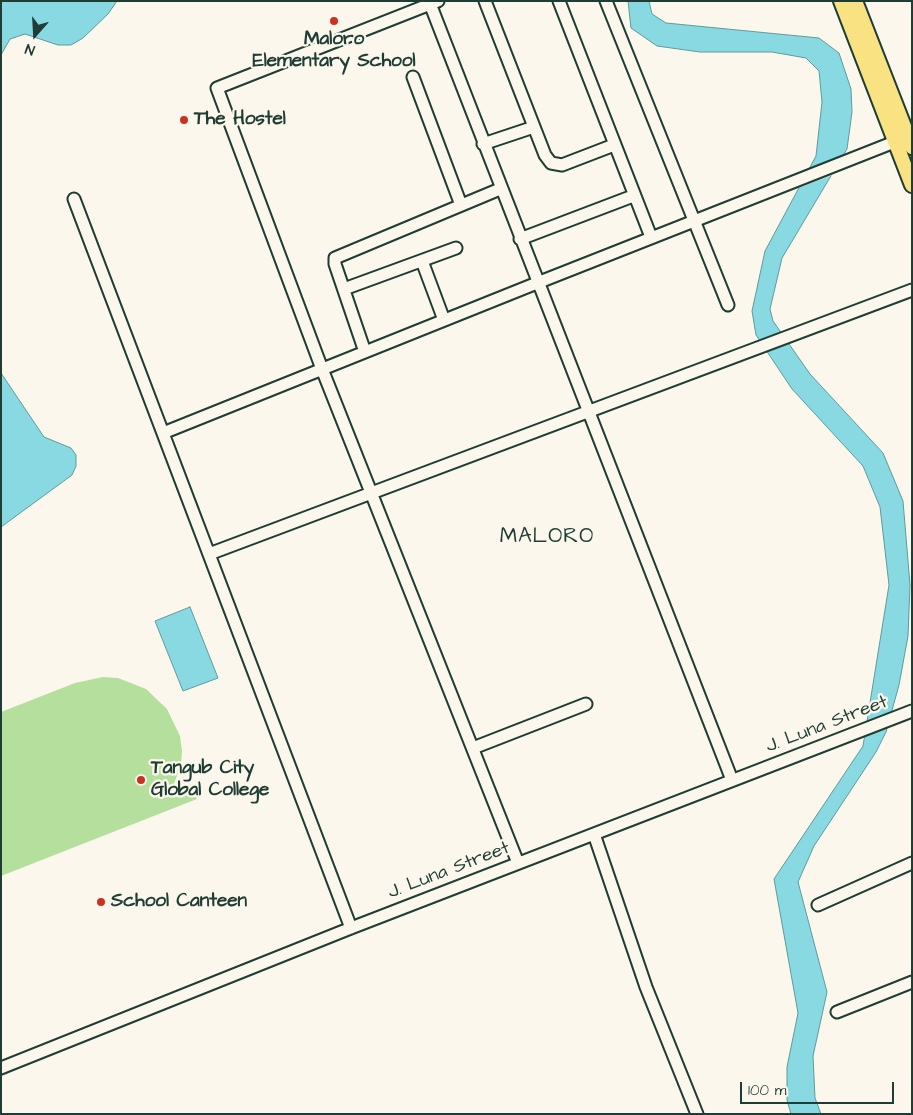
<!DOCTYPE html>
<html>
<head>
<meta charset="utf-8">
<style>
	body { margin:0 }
	#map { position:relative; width:913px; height:1115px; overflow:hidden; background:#fbf7ec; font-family:"Architects Daughter",sans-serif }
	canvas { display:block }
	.frame { position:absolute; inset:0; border:2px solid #1f3d34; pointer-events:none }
	.north { position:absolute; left:10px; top:10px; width:50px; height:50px; -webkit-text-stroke:4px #fbf7ec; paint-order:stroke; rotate:199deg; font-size:14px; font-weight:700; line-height:20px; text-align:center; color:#1f3d34 }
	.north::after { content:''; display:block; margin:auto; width:18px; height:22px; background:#1f3d34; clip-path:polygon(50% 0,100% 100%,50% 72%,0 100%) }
	.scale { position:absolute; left:740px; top:1082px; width:154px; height:22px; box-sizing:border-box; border:2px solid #1f3d34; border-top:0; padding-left:6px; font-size:15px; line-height:18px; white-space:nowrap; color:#1f3d34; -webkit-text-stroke:4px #fbf7ec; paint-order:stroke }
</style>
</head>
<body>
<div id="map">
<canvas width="913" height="1115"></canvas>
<div class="frame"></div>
<div class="north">N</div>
<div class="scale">100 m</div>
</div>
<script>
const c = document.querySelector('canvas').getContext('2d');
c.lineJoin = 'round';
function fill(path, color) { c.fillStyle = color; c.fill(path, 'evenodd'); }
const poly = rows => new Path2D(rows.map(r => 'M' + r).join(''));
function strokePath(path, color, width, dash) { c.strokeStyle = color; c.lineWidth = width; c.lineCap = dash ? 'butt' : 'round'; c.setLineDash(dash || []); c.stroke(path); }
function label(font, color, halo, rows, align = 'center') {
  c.font = font + ' "Architects Daughter",sans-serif'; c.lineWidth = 4.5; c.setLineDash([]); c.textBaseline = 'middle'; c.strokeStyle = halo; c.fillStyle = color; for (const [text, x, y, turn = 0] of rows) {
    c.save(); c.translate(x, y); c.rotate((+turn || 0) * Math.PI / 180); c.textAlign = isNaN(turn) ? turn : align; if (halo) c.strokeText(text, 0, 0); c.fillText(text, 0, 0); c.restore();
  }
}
const green = poly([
	[103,677,118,678,146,689,167,709,180,736,182,751,181,765,171,792,191,785,197,799,1,876,1,712,75,683]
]);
const water = poly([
	[1,1,117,1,108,14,83,38,71,45,58,45,25,34,10,39,1,55,1,1],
	[628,1,649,1,652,14,666,23,819,38,839,53,851,89,852,112,847,149,782,258,770,309,773,321,810,374,883,453,903,501,910,585,908,636,899,685,886,732,876,752,814,846,798,882,827,992,813,1056,815,1098,821,1114,791,1114,787,1100,787,1067,798,1013,774,879,863,746,889,585,880,507,863,466,792,389,756,335,752,311,765,251,816,156,822,102,819,71,806,58,772,52,700,52,657,46,631,28,628,1],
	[1,373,44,437,71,448,76,455,76,466,72,475,1,527,1,373],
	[190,607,218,678,183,691,155,621,190,607]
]);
const pier = poly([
	[841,164,835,174,796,189,805,171]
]);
const minor = poly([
	[429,1,732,780],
	[438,1,217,88,322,369,518,863],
	[485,1,545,155,551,163,562,165,614,145],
	[559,1,651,237],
	[606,1,728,305],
	[413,77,461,205],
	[483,144,534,127],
	[74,199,351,928],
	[520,239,633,196],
	[422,261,444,320],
	[344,289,456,248],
	[365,352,335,264,335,258,500,189],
	[163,433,537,283,902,139],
	[209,554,912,290],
	[473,748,586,704],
	[594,834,646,987,697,1114],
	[818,905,912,863],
	[837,1012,912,982],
	[1,1068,351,928,912,711]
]);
const major = poly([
	[841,1,912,185],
	[855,1,912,147]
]);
const markers = [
	[334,21,5,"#c8321e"],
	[184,120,5,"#c8321e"],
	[141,780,5,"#c8321e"],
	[101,902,5,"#c8321e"]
];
const poiNames = [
	["Maloro",334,40,"center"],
	["Elementary School",334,62,"center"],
	["The Hostel",194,120],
	["Tangub City",151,769],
	["Global College",151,791],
	["School Canteen",111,902]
];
const streetNames = [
	["J. Luna Street",827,725,-21],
	["J. Luna Street",449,871,-21]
];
const quarterNames = [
	["MALORO",547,538]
];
fill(green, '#b5df9c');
fill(water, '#88d9e1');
strokePath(water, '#5e9b9c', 1);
fill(pier, '#fbf7ec');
strokePath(minor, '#1f3d34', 15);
strokePath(major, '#1f3d34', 18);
strokePath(minor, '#fbf7ec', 11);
strokePath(major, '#f8e281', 14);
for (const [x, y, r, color] of markers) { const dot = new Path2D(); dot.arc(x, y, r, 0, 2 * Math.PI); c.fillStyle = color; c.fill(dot); strokePath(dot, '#fbf7ec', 2); }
label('bold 19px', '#1f3d34', '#fbf7ec', poiNames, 'left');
label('19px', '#1f3d34', '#fbf7ec', streetNames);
c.letterSpacing = '1px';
label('21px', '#1f3d34', '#fbf7ec', quarterNames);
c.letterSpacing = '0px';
</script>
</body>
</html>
